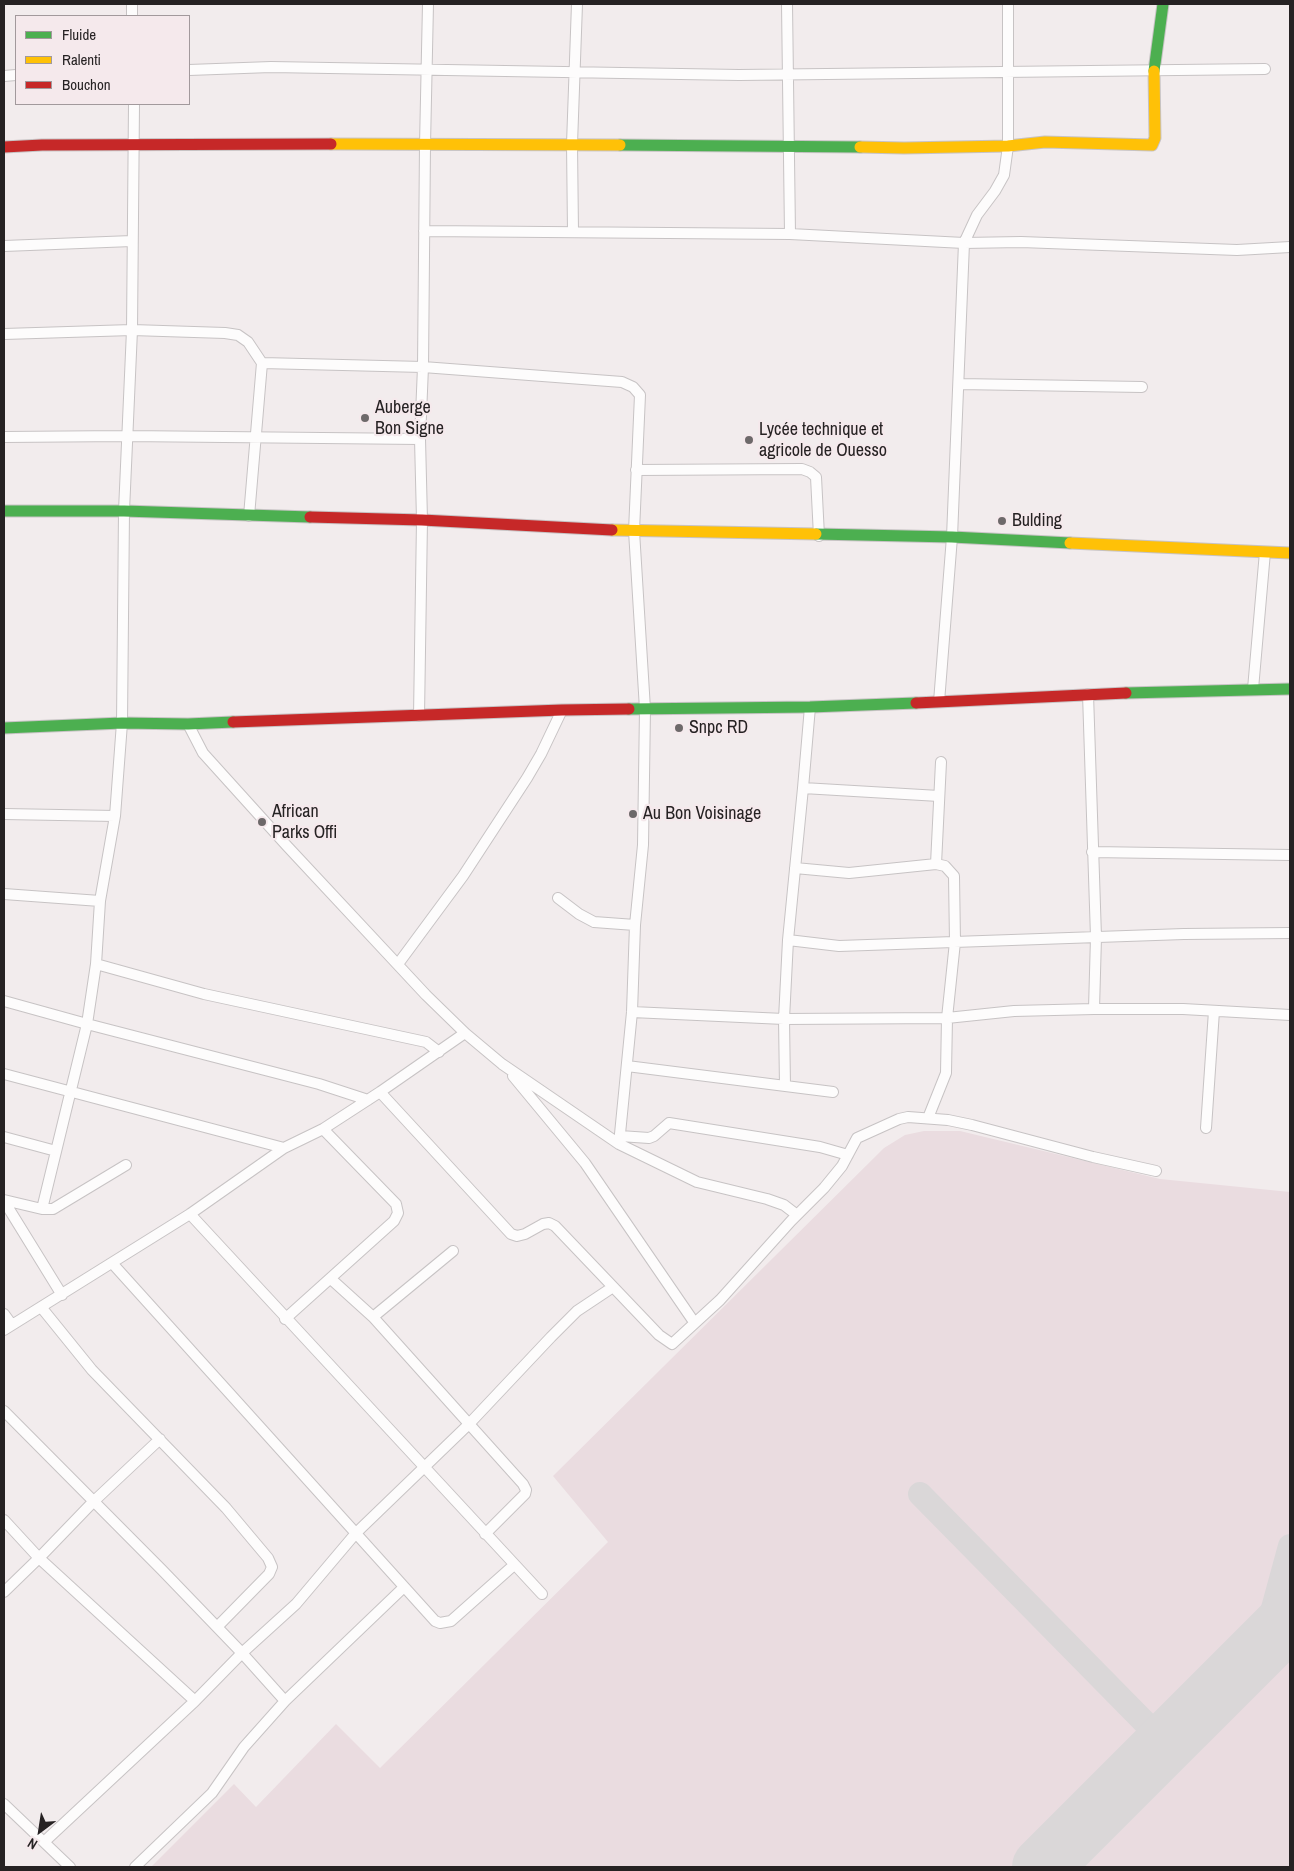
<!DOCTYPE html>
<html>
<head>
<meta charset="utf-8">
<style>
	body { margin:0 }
	#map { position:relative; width:1294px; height:1871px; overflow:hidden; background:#f2eced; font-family:"Archivo Narrow",sans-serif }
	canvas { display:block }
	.frame { position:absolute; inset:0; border:5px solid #262223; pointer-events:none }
	.legend { position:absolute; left:15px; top:15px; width:175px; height:90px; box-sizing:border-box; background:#f5e9ec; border:1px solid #a2999c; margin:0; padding:6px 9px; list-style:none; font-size:15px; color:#262223 }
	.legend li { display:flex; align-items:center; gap:10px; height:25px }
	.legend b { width:25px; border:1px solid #a2999c }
	.north { position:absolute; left:15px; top:1806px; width:50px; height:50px; -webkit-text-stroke:4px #f5e9ec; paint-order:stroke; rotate:211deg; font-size:14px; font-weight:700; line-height:20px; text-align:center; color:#262223 }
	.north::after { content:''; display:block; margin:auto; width:18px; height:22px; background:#262223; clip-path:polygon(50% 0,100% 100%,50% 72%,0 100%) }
</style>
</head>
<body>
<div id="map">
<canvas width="1294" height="1871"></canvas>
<div class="frame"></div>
<ul class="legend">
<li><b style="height:6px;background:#4caf50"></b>Fluide</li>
<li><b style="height:6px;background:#ffc107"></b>Ralenti</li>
<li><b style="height:6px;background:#c62828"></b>Bouchon</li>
</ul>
<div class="north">N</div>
</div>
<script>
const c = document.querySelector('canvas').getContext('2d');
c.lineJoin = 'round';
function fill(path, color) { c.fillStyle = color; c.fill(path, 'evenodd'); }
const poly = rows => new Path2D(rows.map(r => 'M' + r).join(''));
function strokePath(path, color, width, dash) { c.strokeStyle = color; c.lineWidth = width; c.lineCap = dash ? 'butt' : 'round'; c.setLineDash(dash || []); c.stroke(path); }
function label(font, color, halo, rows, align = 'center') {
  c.font = font + ' "Archivo Narrow",sans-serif'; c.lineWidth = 4.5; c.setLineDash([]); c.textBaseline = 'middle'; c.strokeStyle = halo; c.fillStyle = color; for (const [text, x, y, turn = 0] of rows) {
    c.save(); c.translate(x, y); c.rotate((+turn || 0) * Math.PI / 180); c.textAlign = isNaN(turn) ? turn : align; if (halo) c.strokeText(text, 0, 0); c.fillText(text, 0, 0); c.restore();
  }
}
const built = poly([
	[924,1131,960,1131,1160,1179,1290,1192,1290,1867,151,1867,234,1784,256,1807,336,1724,380,1768,608,1542,553,1476,884,1148,905,1135]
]);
const taxiway = poly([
	[920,1494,1166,1744],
	[1257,1653,1266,1634,1290,1546]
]);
const runway = poly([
	[1042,1867,1290,1619]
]);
const street = poly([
	[132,4,132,16],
	[787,4,790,234],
	[189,70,271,67,739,75,1265,69],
	[4,76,16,75],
	[424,231,790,234,964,243,1021,242,1237,250,1290,247],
	[573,232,572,144,577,4],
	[4,246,132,241],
	[4,334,132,330,225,333,238,335,248,342,262,363,249,516],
	[262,363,423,367,622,382,633,387,640,395,634,531,645,709,643,845,635,925,632,1012,619,1144],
	[959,384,1142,387],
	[4,437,126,436,420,439],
	[636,470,802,469,810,472,816,477,819,536],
	[1253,689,1265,552],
	[1088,694,1096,937,1094,1009],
	[939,702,952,537,964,243,977,215,995,191,1004,175,1008,146,1008,4],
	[419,716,422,520,420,439,423,367,425,145,428,4],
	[188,724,203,753,287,846,426,995,465,1033,502,1064,619,1144,697,1182,767,1199,784,1205,797,1215],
	[803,788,939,796],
	[4,814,115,816],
	[1092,852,1290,855],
	[936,864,941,762],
	[795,868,849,873,936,864,945,866,954,876,955,942,947,1018,946,1073,928,1118],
	[4,894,100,901],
	[558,898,579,914,594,922,635,925],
	[788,940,839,946,1184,934,1290,933],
	[96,964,100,901,115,816,122,723,124,511,132,330,134,104],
	[398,964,463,876,527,778,541,754,562,710],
	[4,1001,87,1024,319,1084,368,1100],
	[632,1012,784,1019,947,1018,1014,1011,1094,1009,1183,1009,1290,1015],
	[627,1066,833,1092],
	[4,1074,284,1148],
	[513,1076,585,1163,694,1322],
	[785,1086,784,1019,788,940,803,788,810,707],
	[380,1092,511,1234,517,1236,525,1234,543,1224,549,1223,555,1226,659,1335,672,1344,720,1300,791,1221,824,1188,842,1166,857,1138,899,1119,908,1117,948,1120,972,1125,1093,1157,1156,1171],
	[1206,1128,1214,1011],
	[620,1136,649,1138,654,1136,669,1123,820,1147,848,1155],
	[4,1137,56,1151],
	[4,1200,42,1209,53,1209,126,1165],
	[4,1201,62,1295],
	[42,1209,87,1024,96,964,204,994,426,1042,439,1052],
	[190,1214,542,1594],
	[112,1263,435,1621,440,1623,451,1621,514,1565],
	[331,1279,373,1317,523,1484,526,1490,525,1494,485,1534],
	[41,1307,92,1370,226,1508,268,1558,272,1567,269,1574,217,1627],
	[4,1314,12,1325],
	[373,1317,453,1251],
	[285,1319,394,1221,398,1213,396,1204,323,1129],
	[4,1330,190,1214,284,1148,323,1129,380,1092,465,1033],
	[4,1411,162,1570,242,1653,285,1701],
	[4,1520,39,1558,195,1701],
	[4,1592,39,1558,93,1502,160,1439],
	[4,1804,70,1867],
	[44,1842,195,1701,242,1653,296,1604,356,1533,469,1424,551,1337,577,1311,613,1287],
	[135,1867,212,1793,244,1747,285,1701,403,1588]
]);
const fast = poly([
	[1154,71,1163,4],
	[620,145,860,147],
	[4,511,124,511,310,517],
	[816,534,952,537,1070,543],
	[1126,693,1290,689],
	[629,709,810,707,916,703],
	[4,728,122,723,188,724,233,722]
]);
const slow = poly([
	[331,144,620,145],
	[860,147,904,148,1008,146,1045,142,1152,145,1155,138,1154,71],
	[612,530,816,534],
	[1070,543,1290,553]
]);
const jam = poly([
	[4,147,42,145,331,144],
	[310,517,422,520,612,530],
	[916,703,1126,693],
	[233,722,562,710,629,709]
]);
const markers = [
	[365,418,5,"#6d696a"],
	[749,440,5,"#6d696a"],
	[1002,521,5,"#6d696a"],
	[679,728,5,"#6d696a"],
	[633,814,5,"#6d696a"],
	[262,822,5,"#6d696a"]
];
const poiNames = [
	["Auberge",375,408],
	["Bon Signe",375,429],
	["Lycée technique et",759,430],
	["agricole de Ouesso",759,451],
	["Bulding",1012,521],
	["Snpc RD",689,728],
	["African",272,812],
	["Parks Offi",272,833],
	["Au Bon Voisinage",643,814]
];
fill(built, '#eadce0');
strokePath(taxiway, '#dad7d8', 24);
strokePath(runway, '#dad7d8', 60);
strokePath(street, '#c7c3c4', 12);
strokePath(fast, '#c7c3c4', 13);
strokePath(slow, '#c7c3c4', 13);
strokePath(jam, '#c7c3c4', 13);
strokePath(street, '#fdfcfc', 10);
strokePath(fast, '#4caf50', 11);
strokePath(slow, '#ffc107', 11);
strokePath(jam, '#c62828', 11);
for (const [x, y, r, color] of markers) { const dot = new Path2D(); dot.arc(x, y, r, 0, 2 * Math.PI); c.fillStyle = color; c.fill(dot); strokePath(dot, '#f5e9ec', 2); }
label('18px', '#262223', '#f5e9ec', poiNames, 'left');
</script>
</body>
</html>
